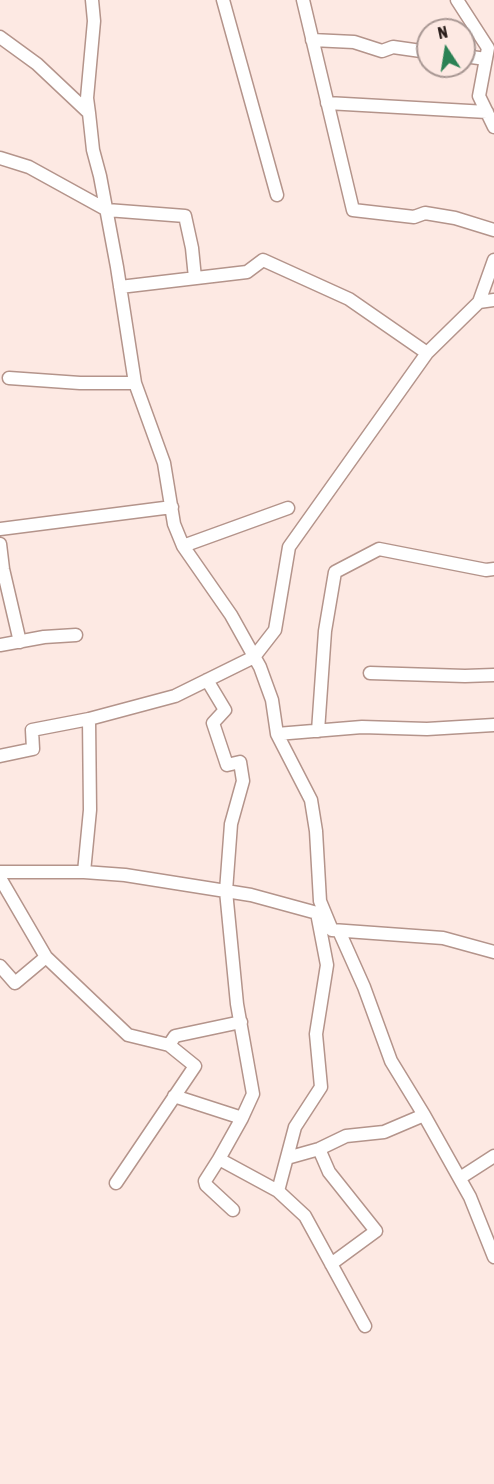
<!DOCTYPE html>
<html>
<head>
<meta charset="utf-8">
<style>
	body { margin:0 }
	#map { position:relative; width:494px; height:1484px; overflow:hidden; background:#fde9e3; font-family:"Asap Condensed",sans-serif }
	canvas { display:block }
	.north { position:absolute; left:416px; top:18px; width:60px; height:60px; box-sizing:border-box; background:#fde9e3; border:2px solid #a89793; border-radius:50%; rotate:348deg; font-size:16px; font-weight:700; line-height:24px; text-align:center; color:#291d1a }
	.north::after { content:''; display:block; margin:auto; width:21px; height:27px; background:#2b8154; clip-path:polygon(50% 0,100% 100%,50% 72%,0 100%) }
</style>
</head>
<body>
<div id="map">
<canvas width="494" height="1484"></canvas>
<div class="north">N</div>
</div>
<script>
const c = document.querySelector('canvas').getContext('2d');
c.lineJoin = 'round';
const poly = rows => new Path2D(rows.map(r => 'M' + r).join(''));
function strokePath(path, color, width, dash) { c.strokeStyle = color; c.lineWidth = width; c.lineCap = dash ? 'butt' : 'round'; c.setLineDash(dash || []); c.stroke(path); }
const minor = poly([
	[92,0,94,21,87,98,89,113,93,150,100,176,117,267,135,383,164,463,174,524,183,546,231,615,260,667,272,700,277,734,311,800,316,831,320,901,332,930],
	[223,0,277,195],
	[303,0,353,210,414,217,425,213,455,218,494,230],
	[457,0,488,48,479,96,494,127],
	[0,37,37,64,89,113],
	[312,40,354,42,382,51,393,47,428,52],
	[464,56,486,59],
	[327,103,487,112],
	[0,158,29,167,107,210,185,216,192,248,195,278],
	[494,260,479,302,494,300],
	[120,287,247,272,263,260,349,299,427,353,479,302],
	[9,378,80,383,135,383],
	[0,529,172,507],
	[0,544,3,569,20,642],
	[183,546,288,508],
	[0,645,44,637,76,635],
	[370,673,465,676,494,675],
	[207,680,225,710,213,723,227,765,240,762,243,781,231,824,226,891,237,1004,253,1094,242,1118,219,1159,278,1191],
	[318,731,325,631,335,572,379,549,486,570,494,569],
	[277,734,362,727,427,729,494,725],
	[0,756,33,749,32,730,89,719,175,696,254,657,275,630,289,547,427,353],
	[0,872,84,872,125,875,251,895,317,913,332,930,443,938,494,952],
	[84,872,90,810,89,719],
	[0,878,46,957,15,983,0,966],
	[317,913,327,965,316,1034,321,1087,295,1127,278,1191,305,1216,365,1326],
	[339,931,364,987,391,1061,424,1115],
	[46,957,128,1035,169,1045,195,1066,116,1183],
	[169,1045,175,1036,241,1022],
	[174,1096,242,1118],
	[319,1149,329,1172,376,1231,331,1264],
	[287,1158,319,1149,346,1136,384,1132,424,1115,470,1197,494,1257],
	[219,1159,205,1181,206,1185,233,1210],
	[460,1178,494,1156]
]);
strokePath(minor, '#b4948b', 15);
strokePath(minor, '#fff', 12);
</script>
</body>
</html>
